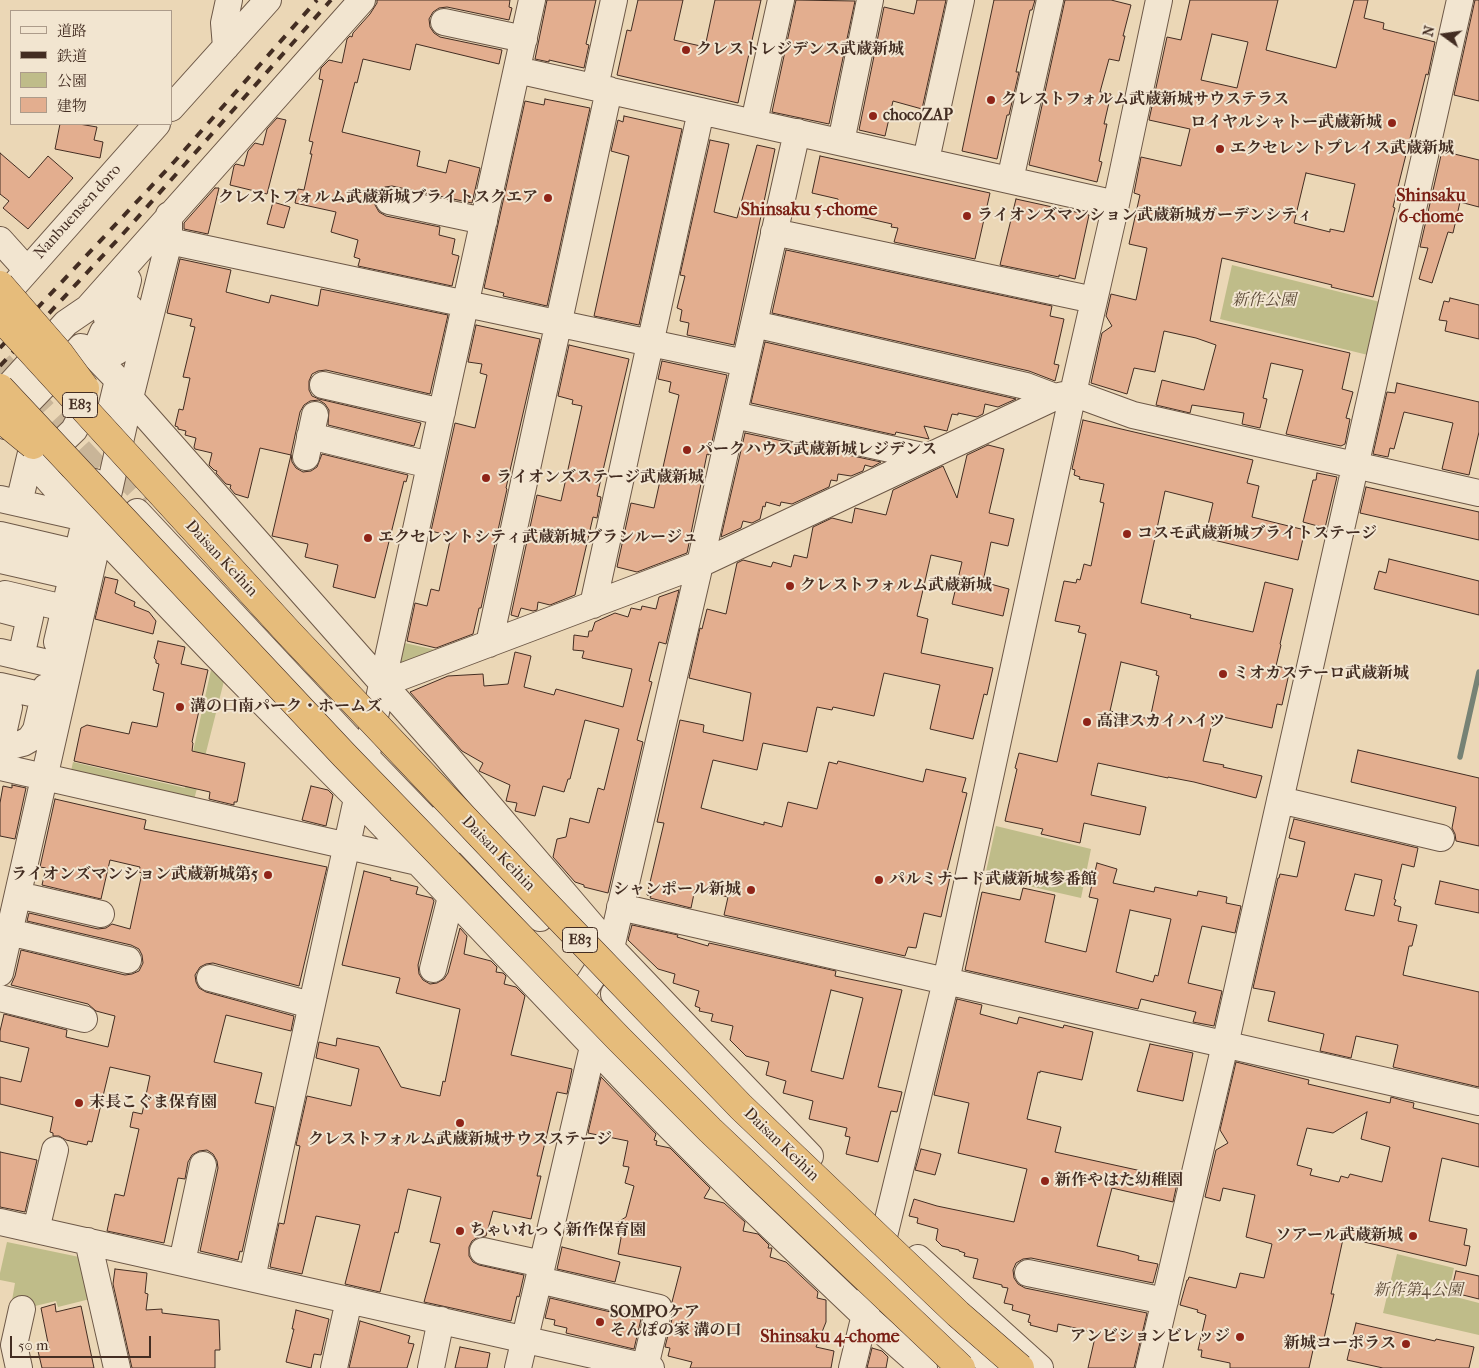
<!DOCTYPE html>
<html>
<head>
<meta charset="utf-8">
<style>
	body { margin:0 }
	#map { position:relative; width:1479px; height:1368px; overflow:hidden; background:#ebd7b6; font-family:"IM FELL French Canon","Noto Serif JP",serif }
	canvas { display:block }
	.legend { position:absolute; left:10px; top:10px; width:162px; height:115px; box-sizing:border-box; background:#f2e5d0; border:1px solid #ac9b8a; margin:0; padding:6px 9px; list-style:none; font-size:15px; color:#432d22 }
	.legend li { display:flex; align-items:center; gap:10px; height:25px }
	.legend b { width:25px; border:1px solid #ac9b8a }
	.north { position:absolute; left:1419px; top:10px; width:50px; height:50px; -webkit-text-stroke:4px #f2e5d0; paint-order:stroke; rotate:284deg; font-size:14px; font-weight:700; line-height:20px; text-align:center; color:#432d22 }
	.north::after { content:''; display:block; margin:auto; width:18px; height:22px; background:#432d22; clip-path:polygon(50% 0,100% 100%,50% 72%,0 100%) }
	.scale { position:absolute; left:10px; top:1336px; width:141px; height:22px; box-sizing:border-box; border:2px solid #432d22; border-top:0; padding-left:6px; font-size:15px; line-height:18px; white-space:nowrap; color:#432d22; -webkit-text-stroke:4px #f2e5d0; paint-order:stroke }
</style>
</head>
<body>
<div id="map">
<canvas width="1479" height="1368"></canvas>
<ul class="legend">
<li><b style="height:6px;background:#f2e5d0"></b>道路</li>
<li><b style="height:6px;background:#432d22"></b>鉄道</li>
<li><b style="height:14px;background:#bfbc89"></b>公園</li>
<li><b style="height:14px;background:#e3ae8f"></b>建物</li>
</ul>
<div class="north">N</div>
<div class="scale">50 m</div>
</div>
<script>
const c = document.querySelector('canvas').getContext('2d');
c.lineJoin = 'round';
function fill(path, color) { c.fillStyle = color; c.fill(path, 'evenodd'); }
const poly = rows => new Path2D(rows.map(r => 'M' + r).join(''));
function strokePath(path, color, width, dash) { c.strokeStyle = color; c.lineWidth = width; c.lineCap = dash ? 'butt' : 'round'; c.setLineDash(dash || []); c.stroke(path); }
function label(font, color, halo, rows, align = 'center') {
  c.font = font + ' "IM FELL French Canon","Noto Serif JP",serif'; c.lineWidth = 4; c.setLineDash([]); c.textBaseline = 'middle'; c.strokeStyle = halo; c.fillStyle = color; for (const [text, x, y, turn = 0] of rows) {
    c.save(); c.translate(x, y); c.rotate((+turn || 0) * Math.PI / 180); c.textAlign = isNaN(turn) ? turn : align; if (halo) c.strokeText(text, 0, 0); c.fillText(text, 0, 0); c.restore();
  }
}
const green = poly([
	[1232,265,1380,302,1368,355,1220,319],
	[400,642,441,651,398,667],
	[211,670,224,681,194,800,71,771,73,762,185,788],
	[996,826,1091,849,1081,898,985,876],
	[7,1242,84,1258,94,1298,58,1307,56,1301,10,1312,15,1283,0,1280,0,1273],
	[1397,1254,1454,1268,1448,1295,1479,1303,1479,1335,1383,1313]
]);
const stream = poly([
	[1460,757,1479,672]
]);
const building = poly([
	[377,0,510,0,509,7,512,8,509,20,447,7,439,8,433,12,429,19,430,27,434,33,440,37,502,50,499,64,416,44,410,70,363,59,357,83,355,82,342,132,420,151,417,166,446,173,449,160,480,168,472,203,392,186,385,187,378,191,374,197,375,205,379,212,386,216,440,227,439,235,455,239,452,254,459,256,452,286,358,266,360,259,354,257,358,240,331,232,336,212,295,203,298,189,304,190,312,154,310,154,313,142,309,141,323,80,319,79,321,68,329,60,342,63,347,39,350,36,352,37,353,33,370,14,377,3,377,0],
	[547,0,596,0,586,44,589,45,584,68,549,60,549,62,535,59,547,0],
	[638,0,683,0,674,40,705,47,715,0,761,0,738,103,617,75,627,30,631,31,638,0],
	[796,0,855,1,829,124,772,112,796,0],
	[917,0,946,0,922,109,893,101,885,136,859,130,884,7,914,14,917,0],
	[994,0,1035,0,1032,10,1030,10,1016,72,1019,72,1009,115,1007,115,997,159,962,151,994,0],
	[1065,0,1111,0,1131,5,1123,36,1125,36,1119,61,1109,59,1100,92,1111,94,1104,124,1107,124,1099,161,1102,162,1097,182,1029,165,1065,0],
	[1190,0,1278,0,1266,50,1336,68,1354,0,1368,0,1364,18,1384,23,1383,29,1435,42,1428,75,1426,74,1393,207,1395,208,1373,297,1331,287,1332,285,1222,258,1210,321,1350,353,1342,389,1353,392,1346,418,1350,419,1345,444,1341,446,1286,434,1303,370,1271,363,1263,398,1267,399,1260,428,1242,424,1244,413,1192,405,1190,413,1156,405,1162,380,1204,390,1216,345,1196,338,1164,331,1155,372,1134,368,1127,394,1091,383,1102,333,1112,326,1106,316,1111,294,1136,300,1147,248,1129,244,1140,195,1134,193,1141,157,1181,166,1190,129,1149,120,1167,37,1181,40,1190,0],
	[1212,34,1248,42,1237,88,1201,80,1212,34],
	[1306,173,1355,184,1344,232,1330,229,1330,232,1294,223,1306,173],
	[1475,0,1479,0,1479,101,1454,95,1475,0],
	[545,99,590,108,547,306,503,296,504,293,484,288,525,101,544,105,545,99],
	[624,116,682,129,639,325,594,316,629,156,611,151,618,120,623,122,624,116],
	[277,118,286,120,267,194,230,185,234,166,236,164,244,166,248,151,255,143,263,145,267,129,277,118],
	[60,124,79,124,97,127,94,140,103,142,100,158,55,149,60,124],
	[710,140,729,144,714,212,737,218,757,145,775,149,734,345,687,335,689,323,680,321,682,310,677,308,685,276,680,275,710,140],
	[1442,151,1479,160,1479,207,1460,202,1453,233,1448,232,1432,283,1419,279,1428,248,1420,247,1442,151],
	[0,153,29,178,48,156,73,178,28,229,3,208,9,201,0,194,0,153],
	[820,156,990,193,975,259,894,242,898,228,891,227,892,224,861,217,862,212,837,207,838,199,812,193,820,156],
	[215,188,219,188,208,234,184,229,184,223,215,188],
	[1016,199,1089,215,1075,279,1059,275,1059,277,1000,265,1016,199],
	[273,202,290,207,284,228,267,224,273,202],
	[786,250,1052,306,1050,316,1064,319,1054,364,1059,365,1055,381,1029,371,772,313,786,250],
	[180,259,231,270,226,292,269,303,271,295,318,306,321,289,448,315,430,394,326,370,318,371,312,374,309,381,309,390,312,396,319,399,421,423,414,446,328,425,329,410,325,404,319,400,310,401,304,405,300,412,291,454,292,462,296,468,303,472,311,471,317,467,322,454,408,475,406,482,404,481,375,598,333,587,338,565,305,557,308,544,272,536,291,455,260,448,248,498,235,494,230,488,231,485,226,484,216,473,217,471,214,470,209,465,212,453,195,449,194,447,196,438,185,435,186,431,178,429,178,427,175,426,179,409,183,410,190,378,183,377,195,327,190,326,192,319,167,313,180,259],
	[1450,298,1479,305,1479,339,1445,331,1447,321,1439,320,1444,301,1449,302,1450,298],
	[476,325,540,339,506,488,507,489,481,608,479,608,473,634,436,648,407,641,415,603,427,606,431,589,439,591,451,536,431,531,455,423,475,428,487,375,480,373,482,364,468,362,476,325],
	[765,342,1016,399,998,407,985,404,983,414,977,417,958,413,958,415,952,414,947,431,924,426,929,439,896,432,895,435,751,403,765,342],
	[569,345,629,359,597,496,601,497,597,518,593,517,575,595,550,605,538,602,537,610,533,611,521,608,518,617,511,615,537,495,561,501,582,406,572,404,573,400,558,396,569,345],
	[662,361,727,375,709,455,707,454,687,553,637,572,617,567,631,503,654,508,679,395,669,392,671,382,658,379,662,361],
	[1397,383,1479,402,1479,432,1469,475,1442,469,1453,423,1404,412,1394,449,1390,448,1388,457,1373,454,1387,392,1395,393,1397,383],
	[1083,420,1253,460,1247,483,1259,486,1252,517,1305,530,1298,560,1205,538,1213,503,1165,491,1141,603,1191,615,1190,618,1253,632,1265,582,1293,589,1280,644,1281,645,1276,666,1290,669,1282,705,1277,704,1272,728,1223,717,1222,718,1214,716,1203,761,1224,765,1223,767,1262,776,1256,798,1194,782,1168,777,1168,778,1098,763,1091,795,1146,807,1140,835,1084,823,1080,843,1041,834,1043,829,1005,821,1017,769,1015,768,1019,753,1057,762,1086,634,1078,632,1080,626,1055,621,1064,581,1076,583,1077,579,1080,580,1084,564,1091,566,1104,503,1100,502,1104,484,1079,479,1080,477,1074,475,1075,470,1072,469,1083,420],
	[1121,662,1157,671,1156,675,1159,676,1150,719,1110,711,1121,662],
	[745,433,881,462,872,467,865,465,863,471,851,476,838,474,837,481,831,480,829,487,792,504,781,502,780,506,766,502,765,507,763,506,760,519,752,523,743,521,741,528,721,537,745,433],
	[988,445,1004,449,989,513,1014,519,1008,546,991,542,983,582,1009,589,1003,616,952,604,962,562,931,555,917,616,928,619,921,653,993,668,987,695,984,694,973,739,930,729,940,685,884,673,874,716,833,707,832,710,817,707,807,752,763,743,757,770,713,760,701,808,764,825,764,822,782,827,788,802,817,809,829,762,837,764,838,761,923,782,926,769,966,778,962,792,967,793,947,872,951,873,941,917,924,913,916,948,908,947,905,956,724,915,728,897,695,889,691,908,650,898,651,896,647,895,664,823,657,822,680,720,704,725,703,732,743,741,751,693,689,678,700,628,702,629,707,609,726,614,737,563,743,560,771,567,773,562,791,567,794,555,807,558,813,527,832,518,852,523,855,508,886,515,893,490,943,466,957,498,967,455,988,445],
	[1317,473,1337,477,1325,528,1303,522,1313,480,1316,480,1317,473],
	[1366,487,1479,512,1479,540,1360,513,1366,487],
	[1389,559,1479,581,1479,615,1374,589,1379,571,1386,573,1389,559],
	[105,577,118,580,115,593,135,602,134,606,149,612,156,621,153,634,95,619,105,577],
	[679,590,666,644,659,642,649,681,652,682,637,740,643,742,608,893,584,887,584,885,575,882,553,857,557,839,566,837,570,818,589,823,598,788,604,790,619,729,585,720,570,779,568,779,564,792,543,786,535,816,515,811,517,803,506,801,510,785,479,771,483,763,462,751,410,692,448,676,483,674,484,686,508,684,515,652,531,656,524,687,554,695,556,689,623,707,632,669,582,658,584,651,573,650,574,635,588,637,589,631,592,631,595,622,615,613,628,617,631,608,641,610,642,606,656,609,659,597,679,590],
	[158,641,185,647,181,664,208,670,192,742,193,743,192,751,245,763,237,802,234,802,234,805,209,799,210,792,74,761,81,728,87,725,129,734,132,722,157,727,164,693,153,690,159,664,156,663,156,660,154,658,158,641],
	[1358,750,1479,778,1479,846,1456,841,1455,834,1452,828,1456,807,1351,782,1358,750],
	[12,785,26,788,15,839,0,836,0,803,3,786,12,788,12,785],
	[311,786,328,790,333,795,326,826,302,820,311,786],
	[55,799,146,820,144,829,327,867,299,986,213,963,206,964,200,967,195,975,196,982,199,988,206,992,294,1016,291,1031,226,1015,214,1062,262,1073,255,1103,274,1107,242,1252,240,1251,238,1260,200,1251,218,1168,217,1161,213,1154,207,1150,199,1151,192,1155,188,1162,185,1179,178,1178,164,1243,107,1231,115,1194,124,1196,139,1129,130,1127,133,1112,142,1114,150,1076,110,1067,92,1142,88,1141,87,1145,66,1140,59,1136,53,1136,53,1133,50,1132,53,1117,0,1104,0,1077,21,1082,29,1048,0,1041,0,1031,4,1014,67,1030,66,1037,108,1047,115,1016,96,1011,88,1004,11,985,15,976,21,950,125,975,132,974,139,971,143,963,142,955,139,949,131,945,27,921,29,913,98,929,106,928,112,924,130,929,142,873,139,872,140,867,110,860,101,899,42,885,46,868,40,867,55,799],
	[1294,819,1418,848,1414,867,1402,864,1394,899,1396,900,1394,905,1401,907,1398,921,1417,925,1412,946,1409,946,1403,975,1479,992,1479,1087,1393,1067,1398,1045,1356,1036,1351,1058,1320,1051,1324,1034,1268,1021,1275,992,1253,988,1278,878,1279,878,1280,874,1297,877,1305,842,1289,838,1294,819],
	[1355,874,1382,880,1374,916,1345,910,1355,874],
	[1097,863,1117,869,1113,883,1154,892,1155,887,1197,896,1198,891,1227,897,1226,903,1241,906,1235,933,1202,926,1188,983,1222,991,1214,1026,1193,1022,1196,1012,1141,999,1138,1009,965,970,982,892,1020,900,1023,888,1055,895,1045,942,1086,952,1098,899,1089,897,1097,863],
	[1130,910,1171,919,1158,976,1155,975,1153,982,1116,972,1130,910],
	[364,871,391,878,390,880,418,887,416,894,432,898,434,901,418,965,419,974,423,980,430,984,437,983,444,979,448,973,460,928,467,936,464,954,491,961,497,967,496,972,503,973,506,976,504,984,516,987,525,996,511,1055,572,1069,567,1094,557,1092,537,1176,541,1176,531,1219,493,1211,486,1236,478,1237,472,1241,469,1247,469,1256,473,1262,479,1265,524,1275,519,1297,517,1296,511,1321,424,1302,440,1244,430,1242,441,1197,408,1189,398,1233,395,1232,380,1292,345,1284,360,1225,316,1216,302,1274,270,1267,279,1223,284,1224,300,1146,296,1145,307,1096,351,1106,359,1069,316,1058,319,1042,336,1046,337,1038,379,1047,401,1087,440,1096,443,1081,445,1082,460,1009,396,993,400,978,342,965,364,871],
	[1440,881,1479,890,1479,913,1435,904,1440,881],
	[632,925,678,935,677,937,708,946,709,943,836,971,835,976,902,990,878,1087,902,1092,897,1112,891,1111,878,1162,846,1154,850,1137,845,1136,847,1128,809,1119,813,1101,783,1093,786,1081,766,1075,769,1062,746,1056,730,1040,733,1026,711,1021,713,1014,699,1011,700,1008,695,1006,699,991,673,983,675,974,658,969,628,940,632,925],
	[831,990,863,998,843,1079,811,1071,831,990],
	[957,999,982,1005,980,1014,1017,1024,1019,1017,1063,1028,1064,1025,1093,1032,1082,1080,1040,1071,1040,1073,1038,1072,1027,1119,1061,1127,1055,1152,1178,1179,1173,1202,1112,1188,1097,1246,1125,1252,1139,1256,1138,1260,1158,1264,1153,1283,1031,1258,1023,1259,1016,1263,1013,1270,1014,1278,1018,1284,1025,1288,1147,1313,1134,1368,1088,1368,1096,1333,1058,1324,1057,1332,1030,1325,1031,1323,1028,1322,1030,1315,1012,1310,1013,1305,1004,1303,1008,1288,1002,1287,1002,1285,973,1278,978,1259,964,1256,965,1253,959,1251,959,1250,942,1246,936,1240,938,1229,917,1223,918,1218,909,1216,914,1199,937,1206,1014,1222,1027,1169,958,1153,969,1103,934,1095,957,999],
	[1150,1044,1193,1053,1183,1101,1137,1091,1150,1044],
	[1236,1062,1309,1080,1308,1084,1338,1091,1390,1103,1391,1097,1405,1101,1414,1103,1413,1108,1479,1124,1479,1167,1442,1158,1429,1221,1467,1229,1464,1245,1470,1246,1466,1266,1347,1238,1346,1240,1343,1239,1331,1294,1334,1294,1323,1343,1315,1341,1309,1368,1230,1368,1230,1363,1201,1357,1202,1350,1198,1350,1206,1315,1197,1312,1198,1310,1180,1305,1187,1280,1188,1280,1189,1277,1236,1288,1240,1273,1264,1278,1272,1244,1246,1237,1255,1195,1223,1188,1220,1201,1205,1197,1216,1150,1228,1143,1220,1130,1236,1062],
	[1367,1112,1361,1139,1390,1147,1382,1182,1350,1174,1348,1178,1341,1176,1339,1182,1310,1175,1312,1169,1297,1165,1307,1128,1333,1133,1367,1112],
	[601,1077,656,1134,654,1140,657,1141,656,1145,670,1148,710,1188,704,1198,724,1203,745,1222,743,1231,758,1234,769,1245,768,1248,772,1248,770,1257,786,1262,818,1292,817,1298,826,1300,826,1322,816,1347,834,1351,831,1368,690,1368,692,1362,668,1356,670,1348,665,1347,674,1311,672,1302,681,1267,618,1254,621,1238,613,1225,626,1217,634,1186,625,1183,629,1167,623,1166,628,1141,588,1133,601,1077],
	[921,1149,941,1154,935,1175,915,1170,921,1149],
	[0,1152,37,1160,25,1212,0,1207,0,1152],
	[562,1247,620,1262,615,1282,557,1269,562,1247],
	[115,1269,147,1273,145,1293,148,1294,146,1310,162,1309,162,1313,219,1320,220,1350,215,1350,215,1368,132,1368,113,1284,115,1269],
	[1456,1271,1479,1276,1479,1299,1451,1292,1456,1271],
	[550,1298,641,1319,634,1349,566,1333,567,1328,554,1325,555,1320,545,1318,550,1298],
	[55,1304,56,1312,81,1306,94,1368,42,1368,38,1351,49,1348,41,1308,55,1304],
	[296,1310,329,1319,321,1355,314,1354,311,1368,286,1362,294,1329,292,1329,296,1310],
	[360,1321,410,1336,408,1343,414,1344,407,1368,349,1368,360,1321],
	[1356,1323,1435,1341,1436,1339,1474,1347,1469,1368,1383,1368,1347,1360,1356,1323],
	[460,1347,490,1353,487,1368,455,1368,460,1347],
	[872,1348,882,1351,888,1357,886,1368,867,1368,872,1348]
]);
const minorTunnel = poly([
	[0,364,121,495],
	[119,468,148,499]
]);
const minor = poly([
	[444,22,524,39],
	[226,47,224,23,229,0],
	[517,70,1116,204],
	[595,87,614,0],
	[171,108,268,0],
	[754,122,781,0],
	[841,142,870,0],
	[926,160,961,0],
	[1010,180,1050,0],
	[389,201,484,221],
	[774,232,1094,300],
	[0,240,27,270],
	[169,241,745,363],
	[0,301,157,124],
	[122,303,128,280],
	[754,324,1026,386,1055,397],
	[100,339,103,332,110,327,116,327,124,326,129,323,132,316,130,308,119,302,114,303,110,305,106,312,107,319,110,322,116,327,123,332,126,339,125,346,116,352,106,350,101,342,100,339],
	[323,385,442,412],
	[71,391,79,399,82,412,81,417,74,430,48,455,45,464,46,477,54,486,62,491,90,499],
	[0,396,66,323,88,308,362,0],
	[130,398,445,754,611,948,810,1156],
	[734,415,927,457],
	[5,426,81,347,88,349,116,378,117,384,110,413],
	[310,436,430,465],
	[306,457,315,415],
	[0,499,85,518],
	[19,503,35,436],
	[137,512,366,757,450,844],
	[100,534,215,654,357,798,669,1126,736,1193,864,1315,924,1368],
	[0,535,77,553],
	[0,560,71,576],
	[5,594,64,608],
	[593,605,701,111],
	[0,609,30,617,21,657],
	[57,642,94,482],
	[489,644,609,90],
	[0,652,52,664],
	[382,684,700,564,1055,397,1073,393,1133,415,1479,493],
	[0,686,44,696],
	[0,705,9,707,1,743],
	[0,743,15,745,23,743,30,739,36,730,46,687],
	[0,767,418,862],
	[1280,800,1441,838],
	[443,816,540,918],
	[18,895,101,914],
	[620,907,1479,1102],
	[9,932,128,960],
	[433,969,451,897],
	[0,973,130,398,169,241,169,215],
	[210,978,311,1005],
	[614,994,730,1118,948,1327,996,1368],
	[0,998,84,1019],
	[568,1015,611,948,700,564,797,132],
	[0,1222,651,1368],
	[36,1230,55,1150],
	[88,1241,117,1368],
	[483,1251,542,1264],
	[918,1258,1040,1368],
	[182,1262,203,1165],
	[1028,1273,1165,1301],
	[252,1278,532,0],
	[539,1280,659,1308,645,1367],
	[19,1368,14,1345,22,1309],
	[334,1368,349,1300],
	[431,1368,441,1320],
	[518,1368,593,1047],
	[852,1368,946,981,1073,393,1116,204,1159,0],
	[1149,1368,1225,1045,1460,0]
]);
const rail = poly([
	[0,348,174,162,317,0],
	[0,366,122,235,331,0]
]);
const highwayBridge = poly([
	[0,285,60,354,85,388],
	[0,317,289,633,518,875,741,1107,958,1314,1020,1368],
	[0,388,345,756,620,1040,710,1130,961,1368],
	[0,418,33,445]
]);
const markers = [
	[686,50,5,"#8f2418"],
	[991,100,5,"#8f2418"],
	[873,116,5,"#8f2418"],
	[1392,123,5,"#8f2418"],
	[1220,149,5,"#8f2418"],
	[548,198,5,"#8f2418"],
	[967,216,5,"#8f2418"],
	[687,450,5,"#8f2418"],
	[486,478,5,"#8f2418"],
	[1127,534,5,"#8f2418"],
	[368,538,5,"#8f2418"],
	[790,586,5,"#8f2418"],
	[1223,674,5,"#8f2418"],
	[180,707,5,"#8f2418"],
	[1087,722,5,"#8f2418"],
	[268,875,5,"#8f2418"],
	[879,880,5,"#8f2418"],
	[751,890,5,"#8f2418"],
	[79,1103,5,"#8f2418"],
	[460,1123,5,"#8f2418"],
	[1045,1181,5,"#8f2418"],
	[460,1231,5,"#8f2418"],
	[1413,1236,5,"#8f2418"],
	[600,1322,5,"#8f2418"],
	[1240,1337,5,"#8f2418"],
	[1406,1344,5,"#8f2418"]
];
const shields = [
	[80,405,35],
	[580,940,35]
];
const shieldNames = [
	["E83",80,405],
	["E83",580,940]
];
const poiNames = [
	["クレストレジデンス武蔵新城",696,50],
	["クレストフォルム武蔵新城サウステラス",1001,100],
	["chocoZAP",883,116],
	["ロイヤルシャトー武蔵新城",1382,123,"right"],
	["エクセレントプレイス武蔵新城",1230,149],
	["クレストフォルム武蔵新城ブライトスクエア",538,198,"right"],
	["ライオンズマンション武蔵新城ガーデンシティ",977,216],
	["パークハウス武蔵新城レジデンス",697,450],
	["ライオンズステージ武蔵新城",496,478],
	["コスモ武蔵新城ブライトステージ",1137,534],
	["エクセレントシティ武蔵新城ブランルージュ",378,538],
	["クレストフォルム武蔵新城",800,586],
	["ミオカステーロ武蔵新城",1233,674],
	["溝の口南パーク・ホームズ",190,707],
	["高津スカイハイツ",1097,722],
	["ライオンズマンション武蔵新城第5",258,875,"right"],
	["パルミナード武蔵新城参番館",889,880],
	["シャンポール新城",741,890,"right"],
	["末長こぐま保育園",89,1103],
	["クレストフォルム武蔵新城サウスステージ",460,1140,"center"],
	["新作やはた幼稚園",1055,1181],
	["ちゃいれっく新作保育園",470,1231],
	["ソアール武蔵新城",1403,1236,"right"],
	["SOMPOケア",610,1313],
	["そんぽの家 溝の口",610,1331],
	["アンビションビレッジ",1230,1337,"right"],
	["新城コーポラス",1396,1344,"right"]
];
const streetNames = [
	["Nanbuensen doro",78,212,-48],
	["Daisan Keihin",221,559,47],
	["Daisan Keihin",498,854,46],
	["Daisan Keihin",781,1145,44]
];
const parkNames = [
	["新作公園",1264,301],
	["新作第4公園",1418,1291]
];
const neighbourhoodNames = [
	["Shinsaku",1431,197],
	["6-chome",1431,218],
	["Shinsaku 5-chome",809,211],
	["Shinsaku 4-chome",830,1338]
];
fill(green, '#bfbc89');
strokePath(stream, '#768275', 5.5);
fill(building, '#e3ae8f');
strokePath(building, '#432d22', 1);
strokePath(minorTunnel, '#c9b598', 26, [26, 13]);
strokePath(minor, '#6d5847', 28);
strokePath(minor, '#f2e5d0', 26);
strokePath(rail, '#432d22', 4, [9, 9]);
strokePath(highwayBridge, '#432d22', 29, []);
strokePath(highwayBridge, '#e6bc7b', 28);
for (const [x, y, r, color] of markers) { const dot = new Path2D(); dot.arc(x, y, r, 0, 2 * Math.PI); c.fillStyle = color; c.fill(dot); strokePath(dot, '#f2e5d0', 2); }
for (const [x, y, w] of shields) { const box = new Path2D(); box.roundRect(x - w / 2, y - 12.5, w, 25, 4); c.fillStyle = '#f2e5d0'; c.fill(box); strokePath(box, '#432d22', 1); }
label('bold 15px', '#432d22', null, shieldNames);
label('bold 16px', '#432d22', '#f2e5d0', poiNames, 'left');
label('16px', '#432d22', '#f2e5d0', streetNames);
label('italic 16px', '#5c4a37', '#f2e5d0', parkNames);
label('bold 18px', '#7a1f14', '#f2e5d0', neighbourhoodNames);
</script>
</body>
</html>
